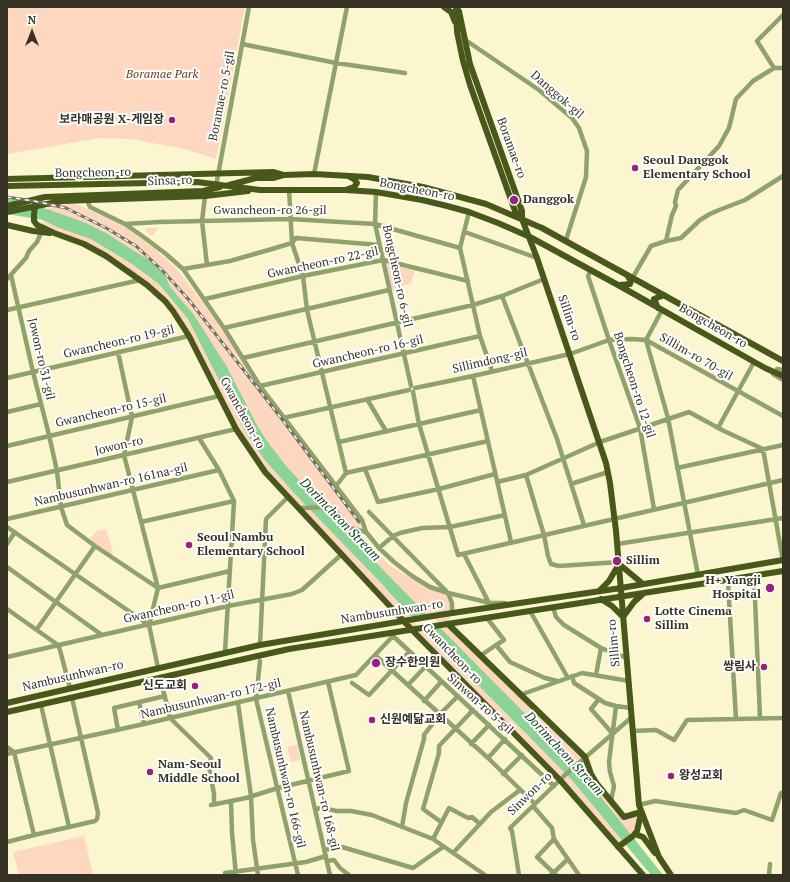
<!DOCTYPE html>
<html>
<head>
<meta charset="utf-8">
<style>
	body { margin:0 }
	#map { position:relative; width:790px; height:882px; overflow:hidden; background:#fbf5d0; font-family:"PT Serif",serif }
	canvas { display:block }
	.frame { position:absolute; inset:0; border:8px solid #353224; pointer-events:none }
	.north { position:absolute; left:12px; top:12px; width:40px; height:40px; -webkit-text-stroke:3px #fff; paint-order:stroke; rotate:0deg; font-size:11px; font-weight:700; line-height:16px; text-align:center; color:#353224 }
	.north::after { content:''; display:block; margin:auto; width:14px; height:18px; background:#353224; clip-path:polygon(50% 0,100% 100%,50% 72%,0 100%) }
</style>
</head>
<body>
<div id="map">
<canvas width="790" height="882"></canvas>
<div class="frame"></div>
<div class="north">N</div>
</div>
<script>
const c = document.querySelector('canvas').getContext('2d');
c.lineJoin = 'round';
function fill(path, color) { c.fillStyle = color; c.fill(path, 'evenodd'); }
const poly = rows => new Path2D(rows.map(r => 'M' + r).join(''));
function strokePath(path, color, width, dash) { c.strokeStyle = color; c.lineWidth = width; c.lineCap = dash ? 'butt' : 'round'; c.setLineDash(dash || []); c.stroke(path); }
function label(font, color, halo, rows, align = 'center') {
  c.font = font + ' "PT Serif","Noto Sans KR",serif'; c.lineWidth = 4; c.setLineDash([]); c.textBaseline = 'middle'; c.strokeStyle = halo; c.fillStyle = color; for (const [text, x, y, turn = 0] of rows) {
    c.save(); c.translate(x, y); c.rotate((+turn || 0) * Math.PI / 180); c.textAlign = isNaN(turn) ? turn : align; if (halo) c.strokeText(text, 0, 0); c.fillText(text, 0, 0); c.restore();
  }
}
const green = poly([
	[7,7,245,7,216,159,185,149,131,139,100,138,7,154],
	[53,197,74,203,123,225,154,248,177,269,222,327,280,420,360,521,362,535,389,565,414,580,429,588,447,594,451,602,451,613,447,625,580,755,624,818,639,814,633,835,618,845,265,469,236,426,210,375,163,298,86,243,39,230],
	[146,228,159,228,152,236,145,230],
	[384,262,415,271,412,279,412,283,403,286,403,288,390,291],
	[106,529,113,553,111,555,89,540,97,531],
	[297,744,300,760,291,762,287,747],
	[84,836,93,875,19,875,13,852]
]);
const water = poly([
	[7,197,50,210,86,223,106,233,161,268,171,288,194,315,227,367,258,427,267,441,287,467,388,575,573,762,663,875,651,875,571,779,417,623,381,583,294,493,264,459,246,433,188,319,159,284,132,264,91,239,59,228,43,220,7,214]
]);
const pier = poly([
	[432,616,441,625,420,628,412,620]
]);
const minor = poly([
	[464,39,539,90,572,118,579,128,587,151,586,177,566,240],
	[242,44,336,63,405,73],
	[774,68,757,41,783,15],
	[314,174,347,7],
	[216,186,249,7],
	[289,189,292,243,303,276,307,310,346,473],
	[376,192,375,224,411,386],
	[205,196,202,221,207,265],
	[87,200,90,207,125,224,145,238,166,254,183,269,224,328,260,386,362,520,366,532,379,548,394,562,412,576,430,587,448,593,478,600,489,603,505,603],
	[469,212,460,248,480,336,492,371],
	[125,224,159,222,290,219,375,224,460,248],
	[465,232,537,258],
	[666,241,681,238,700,220,710,214,719,210,745,200,783,176],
	[183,269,230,261,272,249,292,243,296,238,379,245],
	[591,270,588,276,609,340,640,428,654,509],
	[11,275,33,372,49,435,57,471,61,507,67,525,95,546,158,588,230,571],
	[633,277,651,246,666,241,672,215,676,206,675,202,678,190,719,146,729,128,736,99,753,81,774,68,783,68],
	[7,279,26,258,29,251,37,242,41,233],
	[502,296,557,439,584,525],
	[205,299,303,276,383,260,468,281],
	[7,310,140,280],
	[662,310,646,340,668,418,698,575],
	[224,328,389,290],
	[118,352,132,417,124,455,158,588,149,625],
	[243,358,473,305,502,296,544,279],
	[773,374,783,380],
	[778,375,777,374,777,369,783,370],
	[473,376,511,542],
	[7,378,189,336],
	[260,386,480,336],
	[415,388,473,376,570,354,609,340,632,339,646,340,783,416],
	[413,392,419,424,458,555,783,480],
	[367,399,386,431],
	[7,412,41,404],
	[283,418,409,390],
	[718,428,754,362],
	[199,438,219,470,234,501,225,652],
	[339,442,481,410],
	[7,446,219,396],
	[677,468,783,445],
	[365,469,378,502,439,489,495,474],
	[526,475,544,535,548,556,551,564,559,566,619,562],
	[7,482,236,429],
	[497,482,526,475,600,442,689,412,724,431,763,449,783,561],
	[571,484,608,472],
	[336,486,346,473,488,441],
	[299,508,332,507,349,528,366,532],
	[369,512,448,593,452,603,452,613],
	[7,519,219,470],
	[141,522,234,501],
	[7,527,149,625,158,668],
	[7,544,15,532],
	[617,544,783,518],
	[379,548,393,536,400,533,422,528,450,527,505,515],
	[464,554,489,603],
	[7,567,102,635],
	[754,575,760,718],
	[728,582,736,719],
	[553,607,556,617,564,625,601,648,627,658],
	[7,609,58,645,60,650,70,688],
	[530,611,568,678],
	[487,618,504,640,496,645,510,662,545,678,557,681],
	[37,629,95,546],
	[393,636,554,786],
	[260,645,266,519,288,497],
	[375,655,488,758,535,804],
	[480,656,496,645],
	[7,657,228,606,292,594,302,590,342,554],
	[260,661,256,699,298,875],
	[596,675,601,648],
	[572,676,574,683,605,703,616,706,631,708],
	[160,677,170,718,211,758,209,766,214,794,214,804],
	[352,683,369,695,409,652],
	[408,685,425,667],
	[288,691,330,875],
	[520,695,582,673,629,681],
	[599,699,591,709,612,733],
	[424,701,441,682],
	[139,702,144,724],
	[238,703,251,796,253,840,258,875],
	[118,730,114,708,165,696],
	[633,731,656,730,674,740,687,720,783,718],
	[471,744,489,725],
	[7,747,14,752,34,835,7,842],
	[7,754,144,724,356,675,393,636,392,633],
	[488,758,505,739],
	[503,774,522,755],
	[231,801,232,833,236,875],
	[611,801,614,786,610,772,609,762,616,706],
	[211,805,246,798,278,788,349,771,328,682],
	[639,805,655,801,736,813,744,810,772,820,781,793],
	[533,806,552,828,554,839,579,875],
	[315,809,321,808,337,811,351,811,372,815,433,839,485,875],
	[441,822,423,809,439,753,439,746,473,710],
	[69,827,95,821,97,819,98,813,72,698],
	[402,827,406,803,424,739,424,735,440,714,458,696],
	[34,835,69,827,41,705],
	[433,839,449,808,468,818,472,817,480,824],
	[554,839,537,857,556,875],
	[324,850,342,847,413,868,443,847],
	[453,853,491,812,520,790],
	[327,861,334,860,340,868,349,875],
	[225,873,306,862,326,856],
	[519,875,512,831,510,828,565,775,632,717],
	[551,875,568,859],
	[769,875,770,864]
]);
const major = poly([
	[444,7,451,12,455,22],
	[456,7,457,32,463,61,470,85,515,211,522,219,537,258,606,463,610,483,616,531,639,805,659,857,671,875],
	[459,11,470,64,522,211,522,219],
	[7,179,274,172,284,175,314,174,368,177,423,187,486,204,542,228,783,361],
	[229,185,256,178,274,178,284,175],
	[7,186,197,182,260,190,346,190,376,192,422,200,447,206,469,212,498,223,530,237,618,285,765,368,783,376],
	[348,189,354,187,357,183,354,179,350,177],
	[35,205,34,215,34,221,37,225,54,233,84,244,106,256,147,285,165,301,173,311,189,336,236,429,265,472,412,630,560,780,643,875],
	[7,206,45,197,203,191,220,187],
	[7,212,62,201,205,196,248,191],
	[7,225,33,231,50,233],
	[620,285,630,284,631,281,627,275],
	[658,308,654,299,664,295],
	[619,564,643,584],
	[599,591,609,581,619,564],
	[601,599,612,606,623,617],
	[623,617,634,602,644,593],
	[448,624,585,757,591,774,597,784,624,817,641,812],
	[7,703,260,645,439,615,621,588,783,560],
	[7,712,289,649,783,571],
	[635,834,643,837,655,853],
	[618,847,633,836,637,831,641,814]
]);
const rail = poly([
	[7,197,34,201,66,208,108,229,136,246,163,271,189,300,281,418,359,522]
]);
const markers = [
	[172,120,4,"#98217c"],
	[635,168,4,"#98217c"],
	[514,200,5,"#98217c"],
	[189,545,4,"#98217c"],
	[617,561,5,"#98217c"],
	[770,588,5,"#98217c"],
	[647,619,4,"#98217c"],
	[376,663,5,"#98217c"],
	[764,667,4,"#98217c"],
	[195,686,4,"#98217c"],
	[372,720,4,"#98217c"],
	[150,772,4,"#98217c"],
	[671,776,4,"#98217c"]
];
const parkNames = [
	["Boramae Park",162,75]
];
const streetNames = [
	["Danggok-gil",557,95,41],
	["Boramae-ro 5-gil",222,96,-79],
	["Boramae-ro",511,148,70],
	["Bongcheon-ro",93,173,-1],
	["Sinsa-ro",170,181,-2],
	["Bongcheon-ro",417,190,11],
	["Gwancheon-ro 26-gil",270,211],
	["Gwancheon-ro 22-gil",323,263,-12],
	["Bongcheon-ro 6-gil",397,276,78],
	["Sillim-ro",569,318,71],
	["Bongcheon-ro",713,326,30],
	["Gwancheon-ro 19-gil",119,342,-13],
	["Gwancheon-ro 16-gil",368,352,-13],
	["Sillim-ro 70-gil",696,357,30],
	["Jowon-ro 31-gil",41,359,77],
	["Sillimdong-gil",490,361,-13],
	["Bongcheon-ro 12-gil",634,385,72],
	["Gwancheon-ro 15-gil",111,411,-13],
	["Gwancheon-ro",242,413,61],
	["Jowon-ro",119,446,-13],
	["Nambusunhwan-ro 161na-gil",111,485,-13],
	["Gwancheon-ro 11-gil",179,607,-13],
	["Nambusunhwan-ro",392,612,-9],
	["Sillim-ro",614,643,-95],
	["Gwancheon-ro",452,654,46],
	["Nambusunhwan-ro",73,676,-13],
	["Nambusunhwan-ro 172-gil",211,699,-13],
	["Sinwon-ro 5-gil",480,704,42],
	["Nambusunhwan-ro 166-gil",285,778,77],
	["Nambusunhwan-ro 168-gil",319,781,77],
	["Sinwon-ro",530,794,-44]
];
const poiNames = [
	["보라매공원 X-게임장",164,120,"right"],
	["Seoul Danggok",643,161],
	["Elementary School",643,175],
	["Danggok",523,200],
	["Seoul Nambu",197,538],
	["Elementary School",197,552],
	["Sillim",626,561],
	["H+ Yangji",761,581,"right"],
	["Hospital",761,595,"right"],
	["Lotte Cinema",655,612],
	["Sillim",655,626],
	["장수한의원",385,663],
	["쌍림사",756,667,"right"],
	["신도교회",187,686,"right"],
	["신원예닮교회",380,720],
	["Nam-Seoul",158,765],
	["Middle School",158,779],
	["왕성교회",679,776]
];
const waterNames = [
	["Dorimcheon Stream",340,520,46],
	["Dorimcheon Stream",564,754,47]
];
fill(green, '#fed7c0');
fill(water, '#8cd495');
fill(pier, '#fbf5d0');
strokePath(minor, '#8fa26b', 4.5);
strokePath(major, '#47581a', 6);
strokePath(rail, '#74705b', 3);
strokePath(rail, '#fff', 1.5, [4.5]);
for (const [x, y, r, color] of markers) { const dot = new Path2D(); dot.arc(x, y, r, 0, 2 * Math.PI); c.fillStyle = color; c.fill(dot); strokePath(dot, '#fff', 1.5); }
label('italic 12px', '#6d3a17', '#fff', parkNames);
label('12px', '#353224', '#fff', streetNames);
label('bold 12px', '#353224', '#fff', poiNames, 'left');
label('italic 13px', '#033b13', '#fff', waterNames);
</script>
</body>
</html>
